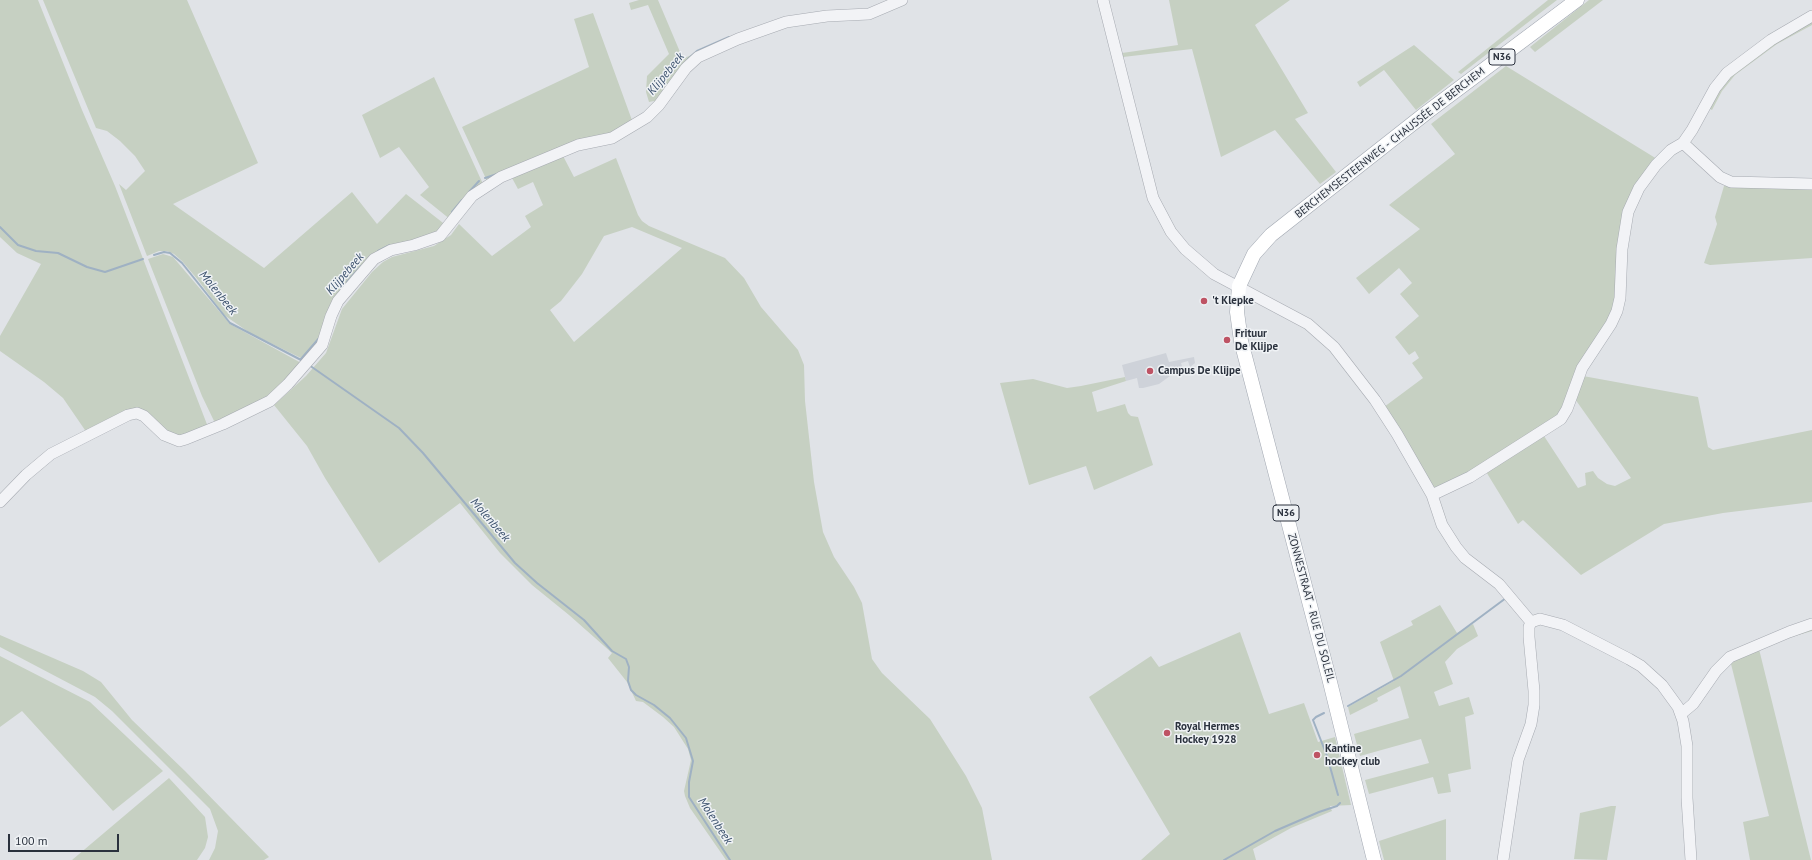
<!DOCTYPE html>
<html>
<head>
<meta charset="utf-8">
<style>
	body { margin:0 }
	#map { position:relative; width:1812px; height:860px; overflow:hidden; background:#e0e3e7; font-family:"PT Sans",sans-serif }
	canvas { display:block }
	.scale { position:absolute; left:8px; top:834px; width:111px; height:18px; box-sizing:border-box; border:2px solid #2a313d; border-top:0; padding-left:5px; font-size:12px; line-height:14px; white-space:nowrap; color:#2a313d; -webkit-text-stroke:3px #eff2f5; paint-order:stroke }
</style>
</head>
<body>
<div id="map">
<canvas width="1812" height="860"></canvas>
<div class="scale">100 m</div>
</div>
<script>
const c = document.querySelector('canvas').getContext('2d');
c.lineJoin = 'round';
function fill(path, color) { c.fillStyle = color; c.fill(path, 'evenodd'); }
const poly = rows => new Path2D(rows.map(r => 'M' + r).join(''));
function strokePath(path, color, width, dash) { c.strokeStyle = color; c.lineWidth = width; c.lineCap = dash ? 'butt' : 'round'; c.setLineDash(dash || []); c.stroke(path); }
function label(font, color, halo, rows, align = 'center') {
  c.font = font + ' "PT Sans",sans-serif'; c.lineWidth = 3; c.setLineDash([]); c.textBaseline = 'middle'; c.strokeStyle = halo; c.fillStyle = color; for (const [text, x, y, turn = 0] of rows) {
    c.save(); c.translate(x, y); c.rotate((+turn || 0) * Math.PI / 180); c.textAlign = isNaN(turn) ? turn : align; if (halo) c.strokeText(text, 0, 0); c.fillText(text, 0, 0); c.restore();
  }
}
const built = poly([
	[1166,353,1169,362,1194,357,1195,363,1190,367,1188,361,1181,363,1183,369,1169,375,1170,376,1159,384,1143,388,1139,388,1137,378,1126,381,1122,365]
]);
const green = poly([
	[0,0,38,0,82,110,115,186,208,427,175,437,146,413,87,433,63,398,44,382,0,351,0,336,41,264,17,253,0,237],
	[43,0,187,0,258,163,173,204,264,268,352,192,377,224,406,194,447,226,436,236,363,268,323,339,305,360,250,333,224,315,198,280,182,261,174,254,167,251,159,251,147,256,119,184,126,190,145,171,135,156,120,141,107,131,96,128],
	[639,0,658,0,683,59,725,38,727,41,699,53,656,105,654,101,649,102,646,92,647,76,669,54,648,5,631,10,629,3],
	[1169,0,1290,0,1255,25,1308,113,1295,119,1336,172,1320,184,1275,130,1221,157,1192,49,1123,57,1122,53,1178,45],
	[1548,0,1557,0,1461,74,1458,72],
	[1589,0,1603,0,1535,52,1530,47],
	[593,13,633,123,622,130,487,181,462,127,589,67,574,19],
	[1812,20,1812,25,1777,44,1735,75,1722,91,1712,110,1707,107,1734,69],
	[1414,45,1454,80,1416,110,1384,70,1360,87,1357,82],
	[1506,66,1657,159,1638,182,1615,308,1562,414,1447,488,1432,488,1384,407,1423,378,1412,363,1419,358,1415,351,1409,355,1395,337,1419,316,1400,294,1412,283,1399,268,1369,294,1356,278,1420,229,1389,205,1455,154,1431,124],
	[434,77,483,184,451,220,420,195,429,187,399,147,380,158,362,115],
	[562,154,574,177,616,158,638,215,642,221,649,226,725,258,744,278,761,307,798,350,804,365,805,401,814,482,823,532,834,557,854,587,862,603,872,659,882,673,930,719,966,776,982,808,992,860,726,860,690,808,685,796,684,791,691,760,688,749,674,727,663,717,643,702,636,701,627,682,608,658,612,653,569,615,532,585,500,553,460,503,379,563,325,478,307,446,274,405,306,376,326,353,342,309,372,272,383,262,392,257,434,246,451,235,459,224,492,256,531,227,525,216,543,205,533,182,518,189,512,178],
	[632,227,682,248,574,342,550,310,561,301,582,274,604,236],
	[1724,186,1812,188,1812,258,1710,265,1704,263,1717,224,1715,217],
	[163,254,173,257,230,324,303,364,276,393,215,423,202,396,148,259],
	[1583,376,1698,397,1708,447,1713,450,1812,430,1812,502,1723,513,1664,524,1581,575,1523,520,1518,524,1485,470,1544,436,1578,488,1586,485,1585,473,1593,471,1598,478,1607,484,1615,486,1631,478,1575,399],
	[1125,377,1126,381,1092,392,1097,412,1125,404,1128,413,1131,416,1138,417,1153,465,1094,490,1086,466,1029,485,1000,383,1033,379,1067,388,1081,386],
	[1440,605,1457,633,1473,624,1478,636,1457,649,1445,662,1453,684,1434,692,1439,706,1469,697,1474,714,1465,717,1471,769,1448,774,1451,792,1438,794,1433,777,1369,794,1365,780,1429,763,1421,739,1360,756,1354,734,1409,718,1400,686,1377,698,1378,701,1350,715,1348,707,1394,681,1380,642,1413,625,1411,621],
	[1812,626,1812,631,1781,640,1759,649,1811,860,1750,860,1743,822,1769,816,1730,660],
	[1240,632,1269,714,1304,703,1318,742,1335,737,1351,805,1330,806,1332,811,1291,828,1253,849,1256,860,1141,860,1170,834,1089,697,1151,656,1159,667],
	[0,635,83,671,101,682,132,720,185,771,269,857,264,860,209,860,215,848,218,831,210,809,112,711,95,697,0,647],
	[0,656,90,702,163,771,113,811,22,711,0,727],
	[169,778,205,817,208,837,205,848,197,860,72,860],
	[1611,806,1616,806,1607,860,1574,859,1580,813],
	[1446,819,1446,860,1384,860,1379,841]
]);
const stream = poly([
	[688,59,697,51,729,37],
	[485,178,497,174],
	[469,192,479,181],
	[452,212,462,200],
	[0,227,18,245,36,251,58,253,87,267,105,272,143,259],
	[378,251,390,245],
	[154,255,164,252,170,253,182,263,230,323,303,361],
	[347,282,361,266],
	[301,359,320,337],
	[309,365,399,428,423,453,515,563,537,583,584,620,612,651,626,659,629,667,628,681,631,690,636,695,654,705,670,718,686,738,693,761,689,782,689,797,730,860],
	[1348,706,1401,676,1506,598],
	[1324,713,1316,717,1313,720,1327,756,1338,795],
	[1224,860,1275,831,1319,812,1337,806,1340,803]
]);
const minor = poly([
	[1103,0,1153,198,1171,232,1185,249,1214,274,1308,324,1334,347,1375,400,1397,434,1432,495,1442,525,1456,547,1465,558,1499,584,1531,622],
	[1683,143,1720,177,1731,182,1812,184],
	[1432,495,1470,477,1561,419,1567,409,1582,368,1611,324,1617,311,1620,298,1622,249,1628,212,1639,188,1656,165,1671,150,1683,143,1692,130,1715,88,1727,73,1771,40,1812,16],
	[0,502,26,475,51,454,128,415,137,413,144,416,164,435,179,441,186,439,223,424,270,401,288,384,322,345,331,316,338,301,374,259,391,250,414,245,440,236,472,196,501,177,578,145,612,138,647,117,659,105,686,68,698,57,738,39,786,22,827,16,869,14,902,0],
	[1531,622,1540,619,1563,625,1629,659,1641,666,1662,685,1678,707,1683,721,1687,746,1687,798,1691,860],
	[1681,714,1693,704,1716,671,1730,657,1789,632,1812,624],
	[1503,860,1518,760,1531,724,1534,705,1534,691,1529,637,1529,627,1531,622]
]);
const major = poly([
	[1374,860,1329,678,1241,341,1237,312,1239,286,1254,254,1271,235,1426,113,1577,0]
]);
const markers = [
	[1204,301,4,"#be5364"],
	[1227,340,4,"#be5364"],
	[1150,371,4,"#be5364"],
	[1167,733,4,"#be5364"],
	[1317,755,4,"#be5364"]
];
const shields = [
	[1502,57,26],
	[1286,513,26]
];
const shieldNames = [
	["N36",1502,57],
	["N36",1286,513]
];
const streetNames = [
	["BERCHEMSESTEENWEG - CHAUSSÉE DE BERCHEM",1390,143,-38],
	["ZONNESTRAAT - RUE DU SOLEIL",1311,608,75]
];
const poiNames = [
	["'t Klepke",1212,301],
	["Frituur",1235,334],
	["De Klijpe",1235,347],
	["Campus De Klijpe",1158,371],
	["Royal Hermes",1175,727],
	["Hockey 1928",1175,740],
	["Kantine",1325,749],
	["hockey club",1325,762]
];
const waterNames = [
	["Klijpebeek",666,74,-51],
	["Klijpebeek",345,274,-49],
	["Molenbeek",218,293,51],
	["Molenbeek",490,520,49],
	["Molenbeek",715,821,57]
];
fill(built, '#ced2d9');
fill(green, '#c6d0c2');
strokePath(stream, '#9fb1c3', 2);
strokePath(minor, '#a6aab1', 12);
strokePath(major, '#a1a7b1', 15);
strokePath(minor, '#f2f3f6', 11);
strokePath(major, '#fff', 14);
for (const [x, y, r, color] of markers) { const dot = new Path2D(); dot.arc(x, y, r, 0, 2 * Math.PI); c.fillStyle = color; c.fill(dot); strokePath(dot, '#eff2f5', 1.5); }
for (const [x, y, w] of shields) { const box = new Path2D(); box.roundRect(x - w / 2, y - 8, w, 16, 3); c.fillStyle = '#eff2f5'; c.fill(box); strokePath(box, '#2a313d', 1); }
label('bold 10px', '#2a313d', null, shieldNames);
label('11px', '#2a313d', '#eff2f5', streetNames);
label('bold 11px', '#2a313d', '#eff2f5', poiNames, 'left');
label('italic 12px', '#3a506c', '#eff2f5', waterNames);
</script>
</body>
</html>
